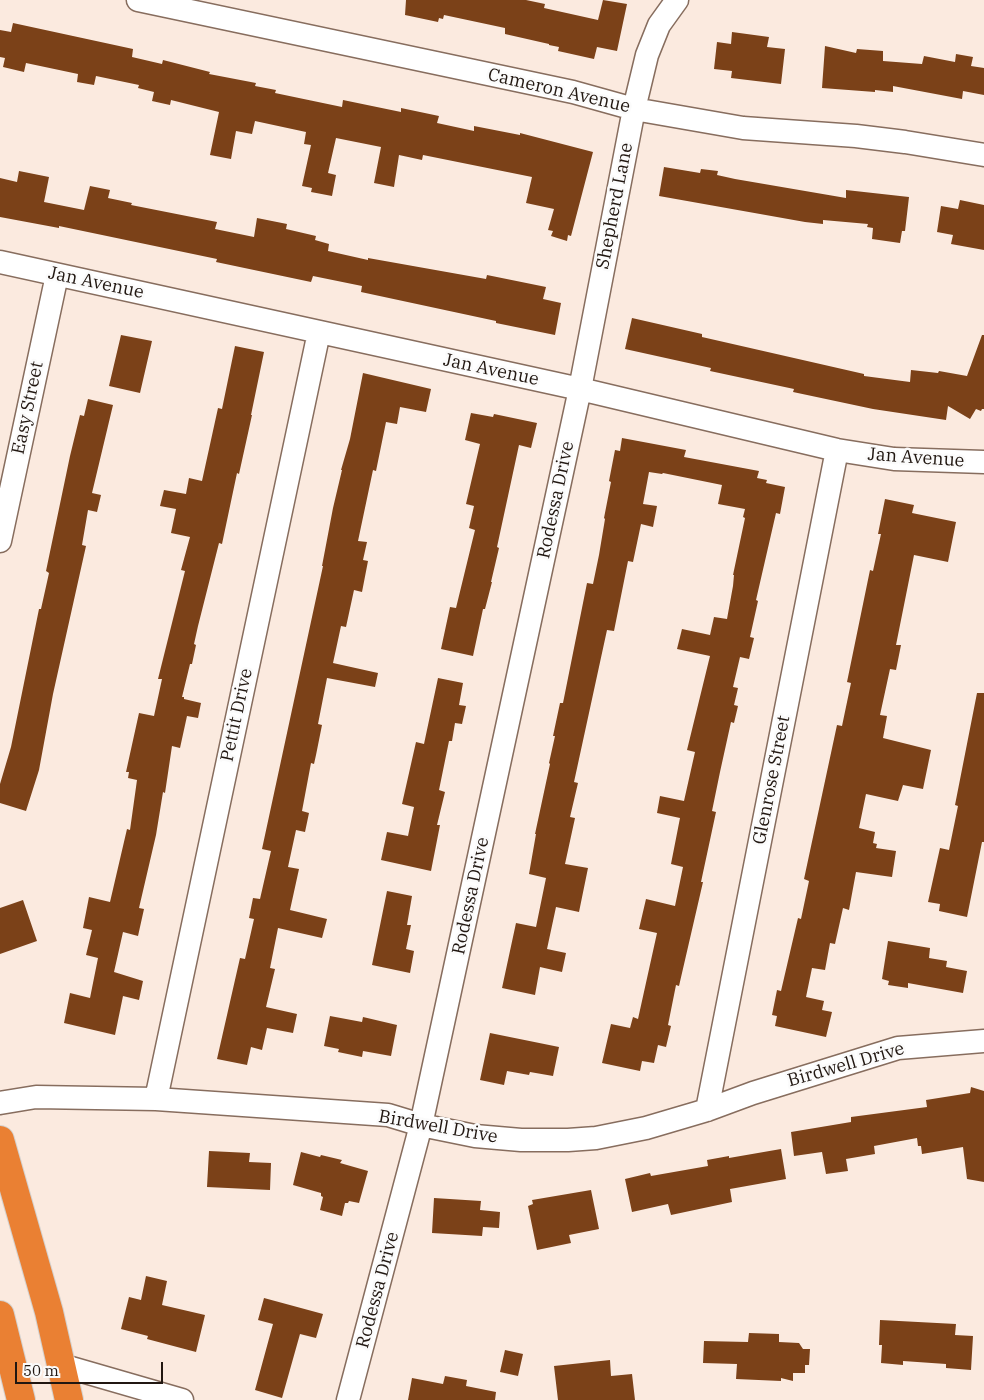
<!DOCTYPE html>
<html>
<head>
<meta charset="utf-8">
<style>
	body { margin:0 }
	#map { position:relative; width:984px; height:1400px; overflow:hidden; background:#fbeadf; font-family:"IBM Plex Serif",serif }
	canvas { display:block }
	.scale { position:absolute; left:15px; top:1362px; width:148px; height:22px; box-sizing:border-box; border:2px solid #211711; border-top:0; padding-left:6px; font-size:15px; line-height:18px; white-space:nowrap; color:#211711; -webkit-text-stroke:4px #fbfbfb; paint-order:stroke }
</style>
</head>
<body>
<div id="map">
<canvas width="984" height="1400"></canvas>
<div class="scale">50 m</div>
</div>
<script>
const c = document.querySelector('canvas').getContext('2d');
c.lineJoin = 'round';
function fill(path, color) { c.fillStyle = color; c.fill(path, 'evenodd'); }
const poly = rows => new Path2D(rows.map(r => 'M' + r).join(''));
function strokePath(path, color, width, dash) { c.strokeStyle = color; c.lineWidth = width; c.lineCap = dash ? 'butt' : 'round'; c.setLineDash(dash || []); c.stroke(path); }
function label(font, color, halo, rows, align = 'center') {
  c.font = font + ' "IBM Plex Serif",serif'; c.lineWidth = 5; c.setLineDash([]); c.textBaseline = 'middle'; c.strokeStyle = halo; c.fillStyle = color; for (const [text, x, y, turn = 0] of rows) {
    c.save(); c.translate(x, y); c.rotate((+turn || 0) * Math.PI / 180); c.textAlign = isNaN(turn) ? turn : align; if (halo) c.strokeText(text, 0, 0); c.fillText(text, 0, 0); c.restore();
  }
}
const building = poly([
	[406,0,526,0,545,4,544,8,598,20,603,0,627,4,617,51,597,47,594,59,558,51,559,47,549,45,549,44,505,34,505,28,444,15,443,19,439,18,438,22,405,15],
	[13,23,133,49,132,57,162,64,163,60,210,72,209,74,256,83,255,86,276,90,275,93,342,107,343,100,401,112,401,108,439,116,437,123,474,131,474,126,520,135,520,133,593,152,571,236,568,235,567,241,551,236,553,231,548,230,554,209,526,203,532,177,423,155,422,160,399,155,394,187,374,183,381,147,336,138,328,173,336,175,332,196,311,192,312,188,302,186,311,145,304,144,306,132,255,121,252,134,236,131,231,159,210,155,219,112,171,100,170,105,152,101,154,92,138,88,139,85,96,76,94,85,77,82,78,74,26,63,24,72,3,67,5,58,0,57,0,30,11,32],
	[732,32,769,37,767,47,785,49,781,84,731,78,732,71,714,69,717,42,731,44],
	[825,46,856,53,857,49,883,51,883,61,922,64,924,56,955,62,956,54,973,57,971,66,984,68,984,95,963,91,962,99,893,86,893,92,875,90,875,92,822,88],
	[664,167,700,173,701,169,718,171,717,175,735,179,846,198,846,190,909,197,905,231,902,231,900,243,872,239,873,228,867,227,868,224,823,220,823,224,805,222,659,196],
	[19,171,49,177,44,202,84,210,90,186,110,190,108,198,132,203,131,205,217,222,215,229,254,237,257,218,287,224,286,229,316,236,315,240,329,244,328,251,368,260,368,258,486,279,487,275,546,287,543,299,561,303,555,335,496,323,496,321,361,292,362,286,313,276,311,282,216,262,217,259,59,226,59,228,0,217,0,178,17,182],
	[960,200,984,205,984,250,951,244,953,235,937,232,941,206,958,209],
	[632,318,702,334,702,337,864,374,864,376,910,382,911,370,938,373,939,371,967,376,982,335,984,335,984,409,982,409,981,411,976,409,970,419,948,406,946,420,873,409,793,392,794,389,710,371,711,368,625,349],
	[121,335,152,341,140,393,109,386],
	[235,346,264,352,251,415,252,415,239,474,237,473,222,544,219,543,198,626,194,644,196,645,192,664,190,664,182,697,184,697,184,699,201,703,198,718,187,716,180,748,172,746,165,793,163,792,156,835,139,908,144,909,138,936,123,932,114,972,143,981,139,1000,123,996,115,1035,64,1023,70,993,90,998,98,958,86,955,92,930,83,928,89,897,110,902,127,829,130,830,137,780,128,778,129,772,126,772,139,713,154,716,162,679,158,679,185,571,181,570,190,537,171,533,176,509,160,506,164,490,186,494,189,478,202,481,218,408,222,409],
	[363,373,431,389,426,412,400,407,397,424,386,422,376,471,373,470,358,541,367,542,363,560,368,561,362,592,354,590,346,627,341,626,333,663,378,673,375,687,327,678,318,724,322,725,316,755,314,764,311,763,302,811,309,813,305,832,296,830,288,867,299,869,290,910,327,919,322,938,278,928,270,968,275,969,266,1007,297,1014,293,1033,267,1028,262,1050,251,1047,247,1065,217,1059,240,958,245,959,254,919,249,918,253,898,260,899,271,851,262,849,323,566,322,566,333,508,342,470,341,470,350,439],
	[88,399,113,405,92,493,101,495,97,512,88,510,82,545,86,546,53,694,39,770,26,811,0,803,0,784,11,747,39,609,41,609,49,573,46,571,70,456,80,415,84,416],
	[471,413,493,417,494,414,537,423,531,448,519,445,497,547,499,548,491,582,492,582,485,609,483,609,473,656,441,649,450,607,456,608,475,530,469,528,474,506,466,504,480,444,465,440],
	[622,438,686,450,684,457,759,471,757,478,767,480,766,483,785,487,780,514,776,513,756,600,758,601,750,637,754,638,749,659,740,657,733,687,738,688,734,705,738,706,734,723,731,722,720,772,712,811,716,812,701,882,703,882,679,986,676,985,668,1025,671,1026,666,1047,658,1045,654,1063,642,1061,640,1071,602,1063,611,1024,630,1028,633,1017,638,1019,657,933,639,929,646,899,675,906,683,867,671,864,680,818,657,813,660,796,684,801,695,752,687,750,710,656,677,649,682,629,710,635,714,617,727,619,733,586,734,575,733,575,745,518,743,517,745,509,718,504,722,485,663,473,662,474,649,472,643,504,657,506,653,527,641,524,633,562,628,561,614,631,607,630,574,782,578,783,570,817,575,818,565,864,588,868,579,912,556,907,547,949,566,953,562,972,540,967,535,995,502,988,516,923,536,927,546,878,529,874,536,834,535,834,550,764,549,763,555,736,553,736,560,703,563,703,587,583,593,584,599,555,605,519,604,518,611,482,609,481,615,450,620,451],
	[885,499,914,505,912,513,956,522,948,562,914,555,896,645,901,645,896,670,890,669,880,715,887,716,883,738,931,750,923,789,903,785,898,801,866,794,859,828,875,832,873,843,877,844,876,848,896,851,892,877,856,872,849,910,843,908,835,944,830,943,825,970,812,968,806,997,824,1001,822,1010,832,1012,826,1037,775,1026,777,1016,772,1015,777,990,781,991,798,918,801,919,809,881,804,879,837,725,842,726,851,683,847,682,870,570,873,571,881,534,878,534],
	[438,678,463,683,459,705,466,706,462,724,455,723,452,741,449,741,439,790,445,792,437,825,440,825,431,871,381,860,387,832,408,836,414,807,402,804,416,742,424,744],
	[977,693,984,693,984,842,982,842,967,917,939,911,940,904,928,902,940,848,949,850,958,806,955,805],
	[387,891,412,896,407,925,411,925,406,949,414,951,410,973,372,965],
	[23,900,37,941,0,954,0,908],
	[888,941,930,948,929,958,947,961,946,967,967,971,963,993,908,983,908,988,888,985,889,981,882,979],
	[330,1016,362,1022,363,1017,397,1025,391,1056,363,1051,362,1057,338,1052,339,1049,324,1046],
	[490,1033,559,1047,553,1076,530,1072,529,1075,507,1071,504,1085,480,1080],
	[971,1087,984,1091,984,1182,967,1179,963,1147,922,1154,921,1146,918,1146,917,1138,874,1146,875,1154,846,1159,848,1171,826,1174,822,1152,794,1156,791,1132,851,1122,851,1117,927,1107,926,1100,970,1093],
	[781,1149,786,1179,730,1189,732,1202,671,1215,668,1204,632,1212,625,1179,650,1173,651,1176,708,1166,707,1160,729,1156,729,1158],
	[209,1151,250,1153,249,1162,271,1163,270,1190,207,1187],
	[301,1152,320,1157,321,1155,342,1160,340,1163,368,1171,359,1203,349,1201,348,1203,345,1203,342,1216,320,1210,323,1197,321,1196,321,1193,293,1185],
	[591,1190,599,1229,569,1235,571,1243,537,1250,528,1206,533,1204,532,1200],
	[434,1198,481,1201,480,1210,500,1212,499,1228,483,1227,482,1236,432,1233],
	[146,1276,167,1281,162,1305,205,1315,196,1352,147,1339,148,1336,121,1329,129,1297,141,1300],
	[264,1298,323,1314,316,1338,300,1334,282,1398,255,1390,273,1324,258,1320],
	[880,1320,956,1324,955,1335,973,1336,971,1370,946,1368,946,1364,903,1361,903,1365,881,1363,882,1345,879,1345],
	[749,1333,779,1334,779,1342,799,1343,803,1349,810,1349,809,1365,805,1365,805,1373,793,1373,793,1381,781,1378,781,1381,736,1379,737,1364,703,1363,704,1341,748,1342],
	[505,1350,523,1354,518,1376,500,1372],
	[610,1360,611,1376,632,1374,635,1400,558,1400,554,1366],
	[445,1376,467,1380,466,1386,496,1392,495,1400,408,1400,412,1378,443,1384]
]);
const minor = poly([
	[138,0,573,92,634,109,743,128,856,136,905,142,984,155],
	[0,262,580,389,837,450,894,459,984,462],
	[0,541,57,275],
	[156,1099,319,332],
	[0,1103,36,1097,156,1099,388,1115,421,1125,475,1136,521,1140,568,1140,596,1138,646,1128,707,1110,753,1093,898,1048,984,1041],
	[707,1110,837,450],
	[61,1365,182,1400],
	[348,1400,421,1125,580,389,634,109,647,55,659,25,677,0]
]);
const highway = poly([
	[0,1140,49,1312,69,1400],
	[0,1315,21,1400]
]);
const streetNames = [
	["Cameron Avenue",559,91,13],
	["Shepherd Lane",615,206,-79],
	["Jan Avenue",96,283,12],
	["Jan Avenue",491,370,12],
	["Easy Street",28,408,-78],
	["Jan Avenue",916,458,4],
	["Rodessa Drive",556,500,-78],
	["Pettit Drive",237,715,-78],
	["Glenrose Street",772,780,-79],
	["Rodessa Drive",471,896,-78],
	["Birdwell Drive",846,1065,-16],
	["Birdwell Drive",438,1127,10],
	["Rodessa Drive",378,1290,-75]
];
fill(building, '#7b4118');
strokePath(minor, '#876d5e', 25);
strokePath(highway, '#d3d1cf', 30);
strokePath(minor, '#fff', 22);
strokePath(highway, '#ea8033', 28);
label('18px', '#211711', '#fbfbfb', streetNames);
</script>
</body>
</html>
